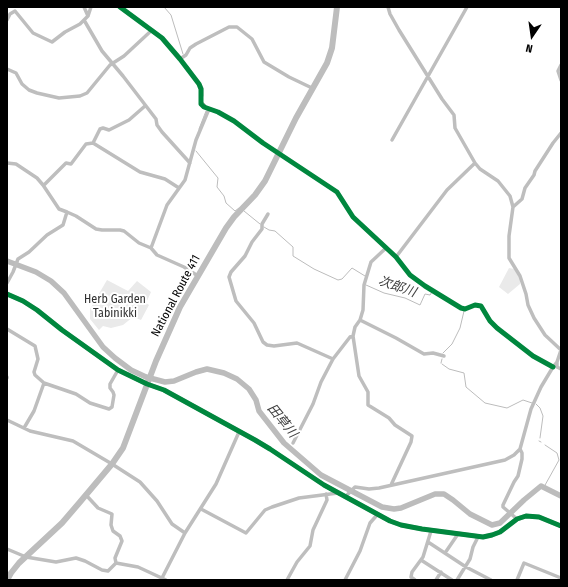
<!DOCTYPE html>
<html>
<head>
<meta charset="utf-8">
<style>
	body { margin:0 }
	#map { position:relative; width:568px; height:587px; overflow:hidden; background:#fff; font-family:"Fira Sans Condensed",sans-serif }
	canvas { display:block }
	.frame { position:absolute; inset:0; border:8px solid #000; pointer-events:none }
	.north { position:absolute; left:512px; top:16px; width:40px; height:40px; -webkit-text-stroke:3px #fff; paint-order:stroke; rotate:193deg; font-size:11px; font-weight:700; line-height:16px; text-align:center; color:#000 }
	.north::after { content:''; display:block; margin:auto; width:14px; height:18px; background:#000; clip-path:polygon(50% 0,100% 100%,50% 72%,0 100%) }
</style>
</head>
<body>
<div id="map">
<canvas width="568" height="587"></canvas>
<div class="frame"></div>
<div class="north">N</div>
</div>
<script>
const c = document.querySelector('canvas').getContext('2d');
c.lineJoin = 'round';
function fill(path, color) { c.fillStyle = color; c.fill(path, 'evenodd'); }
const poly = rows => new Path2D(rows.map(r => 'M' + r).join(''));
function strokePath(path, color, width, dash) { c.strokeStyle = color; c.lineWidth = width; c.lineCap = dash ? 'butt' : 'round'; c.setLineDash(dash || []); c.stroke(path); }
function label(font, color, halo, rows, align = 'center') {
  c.font = font + ' "Fira Sans Condensed","Noto Sans JP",sans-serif'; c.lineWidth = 4; c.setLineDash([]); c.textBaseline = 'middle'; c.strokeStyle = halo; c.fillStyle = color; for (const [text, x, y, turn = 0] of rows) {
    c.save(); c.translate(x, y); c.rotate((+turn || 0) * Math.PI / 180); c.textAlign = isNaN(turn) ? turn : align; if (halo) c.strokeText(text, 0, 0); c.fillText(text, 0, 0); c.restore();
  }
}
const green = poly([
	[509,268,514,269,520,279,520,284,508,294,499,287],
	[107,280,128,291,137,281,151,292,146,303,149,305,141,320,133,317,123,325,111,328,103,326,99,330,90,319,90,309]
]);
const stream = poly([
	[164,7,171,15,183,54],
	[188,66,194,75],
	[201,84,203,88,203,96],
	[202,101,206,105],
	[199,129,206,111],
	[196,151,218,178,217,187,224,196,226,203,235,211,239,208],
	[244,211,260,224],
	[264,227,269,230,275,231,293,247,293,256,314,269,338,280,342,279,352,268,365,276],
	[366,285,384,293,405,298,420,305,425,294,430,295,432,292],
	[443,353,452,344,460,328,464,311,462,310],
	[441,363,442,359],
	[442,364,449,369,464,373,466,387,485,403,507,408,523,400,532,403],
	[536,404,540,408,543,416,540,438],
	[539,441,541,442],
	[544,487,559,460,557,453,545,445]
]);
const river = poly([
	[7,261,36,272,51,281,64,293,103,347,115,358,131,370,146,377,165,382,174,381,196,372,207,369,224,373,237,379,249,389,256,400,259,411,284,443,321,475,382,507,394,509,401,508,435,494,444,494,453,500,470,514,492,525,500,523,524,500,541,486,561,496]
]);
const minor = poly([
	[84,7,88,16],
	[120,7,162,38,180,59,199,84,201,89,201,104,204,107,218,112,234,121,263,143,337,192,353,217,396,257,410,275,425,286,461,308,465,309,475,305,481,306,490,321,497,328,533,356,553,367],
	[388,7,390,14,399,30,442,99,454,115,455,128,475,163,480,169,498,181,510,196,513,207,509,236,509,258,520,276,526,294,528,305,534,318,545,335,561,350,557,362],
	[7,20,10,14,15,11,33,33,52,42,65,32,80,24,88,16,91,7],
	[84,20,102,51,123,76,156,119,157,125,162,132,190,163],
	[180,59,186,55,190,48,196,44,229,27,237,27,252,39,264,62,289,77,312,88],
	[561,65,558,71,561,80],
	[7,69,16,73,22,84,29,90,37,93,59,98,80,96,87,93,110,65,124,56,152,30],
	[392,140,467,7],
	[93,143,140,172,165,179,179,188],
	[7,163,16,164,37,178,43,185,59,209,67,212,63,225,47,235,29,252,18,259,13,272,7,283],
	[44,185,66,163,71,164,86,144,93,143,100,129,103,128,109,130,129,120,145,106],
	[513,207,522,199,525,188,534,175,535,171,553,143,561,133],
	[67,212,76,216,96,229,102,230,120,230,124,231,139,243,151,248,157,255,184,267,198,276],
	[268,214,262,224,262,229,252,242,245,256,231,272,229,277,236,301,254,323,263,342,267,345,274,346,297,343,333,359],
	[151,248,167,205,185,180,196,140,209,109],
	[386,248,371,262,364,285,363,310,360,320,355,327,353,336,359,376,368,392,368,405,389,418,395,425,412,436,411,442,391,485],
	[396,257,447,190,475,163],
	[360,320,396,338,424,354,433,353,444,356],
	[7,329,35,346,38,359,34,372,35,375,44,383,34,411,24,428],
	[7,377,7,378],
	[44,383,76,394,90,403,109,409,112,407,114,395,113,392,110,388,110,384,118,370],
	[7,420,30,431,73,441,112,464,140,482,157,501,172,524,185,533],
	[293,443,313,404,321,382,333,359,350,337,353,336],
	[86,495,98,508,112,514,111,525,113,531,120,536,122,541,115,558,116,563],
	[345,497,355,487,369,489,379,488,505,460,514,455,520,449,531,409,541,387,553,367,557,362,557,367,561,369],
	[201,509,246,533,265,510,272,507,299,498,338,493],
	[517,519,503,507,503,505,514,482,518,476,522,459,522,453,520,449],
	[428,542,466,567,491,580],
	[7,549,26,557,56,562,76,558,85,561,102,570,108,571,116,563],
	[445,553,458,534],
	[421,560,452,580],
	[116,563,138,567,166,580],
	[161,580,185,533,216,484,239,432],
	[287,580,297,562,310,546,313,530,327,500,326,494],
	[345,580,360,551,370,523,377,515],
	[415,580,411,577,412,572,423,557,431,531],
	[436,580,441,572],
	[457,580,470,559,473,547,478,537],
	[517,580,524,563,561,578]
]);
const tertiary = poly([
	[7,294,23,301,37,310,62,330,118,370,147,384,164,390,255,440,270,449,324,485,390,521,401,525,422,529,483,537,492,535,500,532,517,519,526,516,539,517,561,526]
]);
const trunk = poly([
	[7,580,11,573,19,563,62,523,80,502,112,464,123,448,156,361,180,307,226,228,234,217,255,195,265,181,296,118,327,63,332,48,337,7]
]);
const cycleway = poly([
	[120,7,162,38,180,59,199,84,201,89,201,104,204,107,218,112,234,121,263,143,337,192,353,217,396,257,410,275,425,286,461,308,465,309,475,305,481,306,490,321,497,328,533,356,553,367],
	[7,294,23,301,37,310,62,330,118,370,147,384,164,390,255,440,270,449,324,485,390,521,401,525,422,529,483,537,492,535,500,532,517,519,526,516,539,517,561,526]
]);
const streetNames = [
	["National Route 411",176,296,-62]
];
const parkNames = [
	["Herb Garden",115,300],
	["Tabinikki",115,314]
];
const waterNames = [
	["次郎川",397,287,19],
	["田草川",282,421,51]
];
fill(green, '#eaeaea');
strokePath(stream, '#bcbcbc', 1);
strokePath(river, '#bcbcbc', 5.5);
strokePath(minor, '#bebebe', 3.5);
strokePath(tertiary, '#bebebe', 4.5);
strokePath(trunk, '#bdbdbd', 6);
strokePath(cycleway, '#00873e', 5);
label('12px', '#000', '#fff', streetNames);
label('12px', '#303030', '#fff', parkNames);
label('italic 13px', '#414141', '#fff', waterNames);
</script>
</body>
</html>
